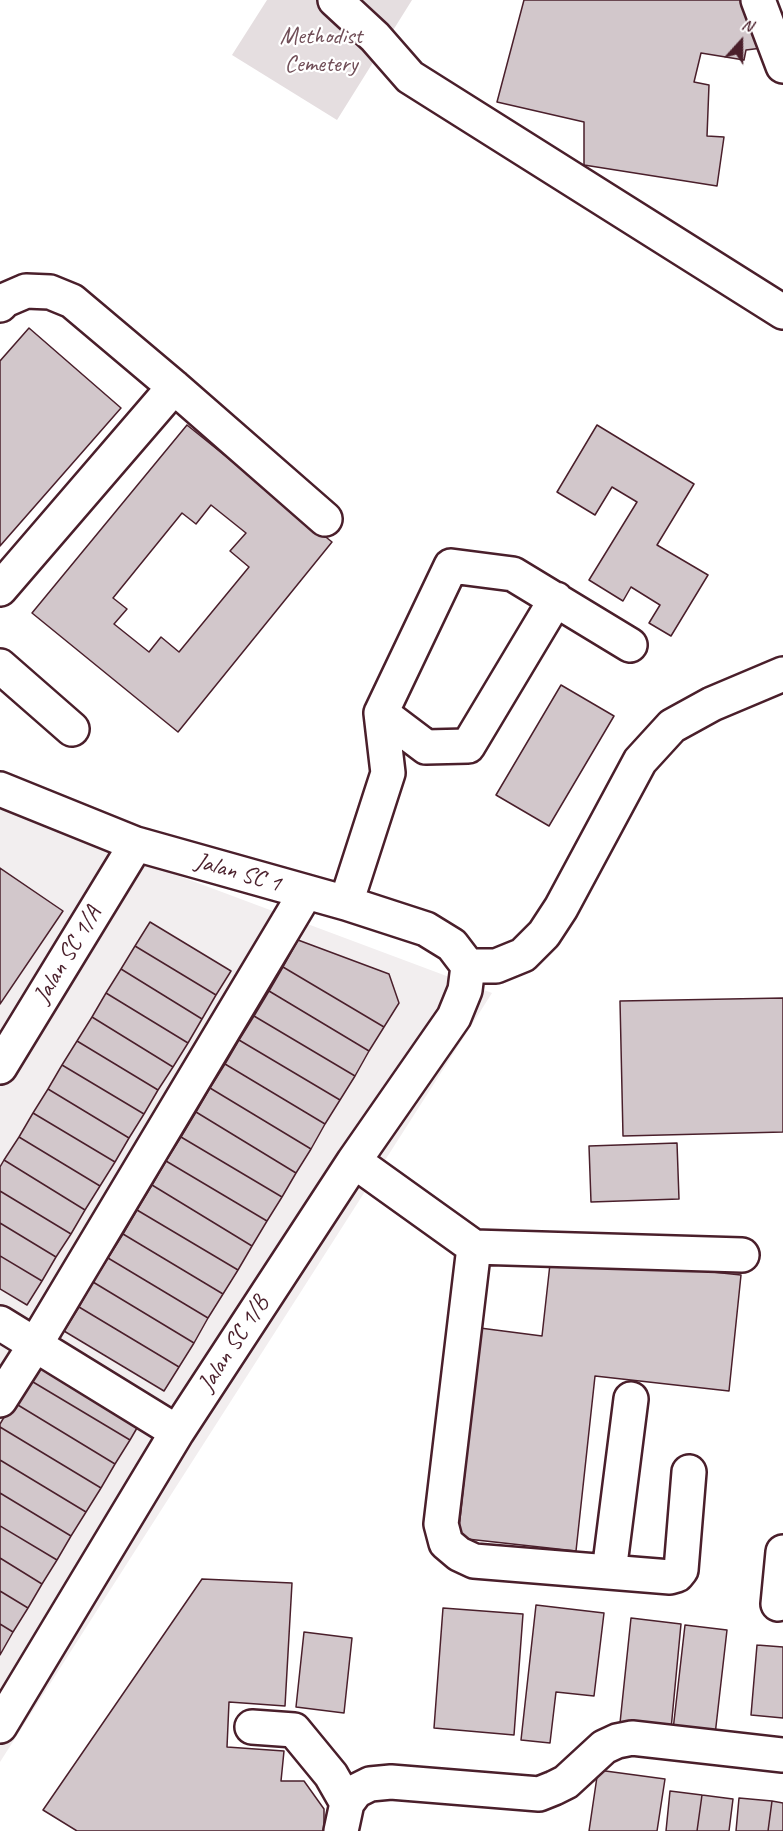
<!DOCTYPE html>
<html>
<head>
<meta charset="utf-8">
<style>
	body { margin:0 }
	#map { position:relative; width:783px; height:1831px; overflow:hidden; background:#fff; font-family:Caveat,sans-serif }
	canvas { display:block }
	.north { position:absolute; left:711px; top:12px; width:60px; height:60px; -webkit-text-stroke:4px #fff; paint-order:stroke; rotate:21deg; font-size:16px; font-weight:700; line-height:24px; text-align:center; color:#4a1f2b }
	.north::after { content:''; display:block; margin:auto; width:21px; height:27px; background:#4a1f2b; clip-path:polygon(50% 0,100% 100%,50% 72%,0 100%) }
</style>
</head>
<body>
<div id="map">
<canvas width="783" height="1831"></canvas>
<div class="north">N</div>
</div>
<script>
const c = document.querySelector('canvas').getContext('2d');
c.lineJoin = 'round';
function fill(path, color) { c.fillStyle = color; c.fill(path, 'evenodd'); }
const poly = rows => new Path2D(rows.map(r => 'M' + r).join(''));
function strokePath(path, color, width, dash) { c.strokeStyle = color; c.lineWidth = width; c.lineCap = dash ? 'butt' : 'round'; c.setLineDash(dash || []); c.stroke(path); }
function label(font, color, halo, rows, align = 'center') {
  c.font = font + ' Caveat,sans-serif'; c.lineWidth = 4.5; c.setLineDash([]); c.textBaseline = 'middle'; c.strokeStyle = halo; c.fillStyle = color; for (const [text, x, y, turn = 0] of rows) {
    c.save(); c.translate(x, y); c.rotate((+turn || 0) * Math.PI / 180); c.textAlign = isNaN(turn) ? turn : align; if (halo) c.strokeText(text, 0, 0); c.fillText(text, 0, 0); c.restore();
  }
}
const built = poly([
	[0,809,492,993,0,1762]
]);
const green = poly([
	[267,0,412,0,337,120,232,55]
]);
const building = poly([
	[524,0,748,0,770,47,746,50,744,60,701,53,694,82,709,85,707,136,724,137,717,186,584,165,584,122,497,102,524,0],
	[29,328,121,408,0,546,0,361,29,328],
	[187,425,332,542,178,732,32,613,187,425],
	[211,505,246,533,230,551,249,567,179,652,161,637,149,652,114,624,127,609,113,598,182,513,196,524,211,505],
	[597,425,694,484,657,545,708,575,671,636,649,623,660,605,631,587,623,601,589,580,637,502,612,487,595,515,557,492,597,425],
	[561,685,614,716,549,826,496,795,561,685],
	[0,868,63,911,0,1004,0,868],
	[150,922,231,971,216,995,135,946,150,922],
	[298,940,389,974,399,1003,384,1027,283,967,298,940],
	[135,946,216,995,202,1019,121,969,135,946],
	[283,967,384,1027,369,1051,269,991,283,967],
	[121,969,202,1019,188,1043,106,993,121,969],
	[269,991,369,1051,355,1076,254,1016,269,991],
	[106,993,188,1043,173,1067,92,1017,106,993],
	[783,998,783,1132,623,1136,620,1001,783,998],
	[254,1016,355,1076,340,1100,239,1040,254,1016],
	[92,1017,173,1067,158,1090,77,1041,92,1017],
	[239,1040,340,1100,325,1124,225,1064,239,1040],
	[77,1041,158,1090,144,1114,62,1065,77,1041],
	[225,1064,325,1124,311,1149,210,1088,225,1064],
	[62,1065,144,1114,129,1138,48,1089,62,1065],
	[210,1088,311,1149,296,1173,196,1112,210,1088],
	[48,1089,129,1138,115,1162,33,1113,48,1089],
	[196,1112,296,1173,282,1197,181,1137,196,1112],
	[33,1113,115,1162,100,1186,19,1137,33,1113],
	[19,1137,100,1186,85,1210,4,1160,19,1137],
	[181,1137,282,1197,267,1221,166,1161,181,1137],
	[677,1143,679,1199,591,1202,589,1146,677,1143],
	[4,1160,85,1210,71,1234,0,1191,0,1167,4,1160],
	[166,1161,267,1221,252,1246,152,1185,166,1161],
	[152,1185,252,1246,238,1270,137,1210,152,1185],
	[0,1191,71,1234,56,1257,0,1223,0,1191],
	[137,1210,238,1270,223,1294,123,1234,137,1210],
	[0,1223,56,1257,42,1281,0,1256,0,1223],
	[123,1234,223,1294,208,1318,108,1258,123,1234],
	[551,1255,741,1275,729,1391,595,1376,576,1551,458,1538,480,1328,542,1336,551,1255],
	[0,1256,42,1281,27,1305,0,1289,0,1256],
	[108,1258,208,1318,194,1343,93,1282,108,1258],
	[93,1282,194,1343,179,1367,79,1307,93,1282],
	[79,1307,179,1367,164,1391,64,1331,79,1307],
	[42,1355,144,1416,130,1440,28,1379,42,1355],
	[28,1379,130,1440,115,1464,13,1402,28,1379],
	[13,1402,115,1464,101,1488,0,1427,0,1424,13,1402],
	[0,1427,101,1488,86,1512,0,1460,0,1427],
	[0,1460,86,1512,71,1536,0,1493,0,1460],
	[0,1493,71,1536,57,1560,0,1526,0,1493],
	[0,1526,57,1560,42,1584,0,1558,0,1526],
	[0,1558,42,1584,28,1608,0,1591,0,1558],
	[202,1579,292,1583,285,1706,229,1702,227,1747,284,1751,281,1781,304,1781,324,1809,324,1831,77,1831,43,1810,202,1579],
	[0,1591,28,1608,13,1632,0,1624,0,1591],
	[536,1605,604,1613,594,1696,556,1692,550,1743,521,1740,536,1605],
	[443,1608,523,1614,514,1735,434,1728,443,1608],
	[631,1618,681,1624,671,1729,620,1723,631,1618],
	[0,1624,13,1632,0,1655,0,1624],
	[685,1625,727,1630,715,1735,673,1730,685,1625],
	[304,1632,352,1638,344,1713,296,1707,304,1632],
	[757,1645,783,1647,783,1718,751,1715,757,1645],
	[598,1770,665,1779,657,1831,589,1831,598,1770],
	[670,1791,702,1795,697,1831,666,1831,670,1791],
	[702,1795,733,1799,729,1831,697,1831,702,1795],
	[739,1798,772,1801,768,1831,736,1831,739,1798],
	[772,1801,783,1803,783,1831,768,1831,772,1801]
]);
const minor = poly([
	[335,0,375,37,410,77,783,312],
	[758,0,783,66],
	[0,305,5,300,26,291,50,292,72,301,174,387,325,519],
	[0,589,174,387],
	[0,666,72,729],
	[381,713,426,747,468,746,556,599],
	[0,789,136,844,346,903,426,929,452,945,468,966],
	[346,903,388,773,381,713,451,566,513,574,630,645],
	[468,966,496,966,523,955,544,934,561,908,640,761,672,726,712,704,783,674],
	[0,1067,136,844],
	[354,1161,474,1247,742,1255],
	[474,1247,441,1524,446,1543,459,1554,474,1561,670,1577,677,1575,681,1570,689,1472],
	[0,1323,177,1432],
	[0,1400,35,1345,306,892],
	[609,1572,631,1399],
	[778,1604,783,1552],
	[0,1726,177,1432,354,1161,454,1017,465,990,468,966],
	[252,1727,294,1730,331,1775,347,1803],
	[341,1831,347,1803,356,1791,370,1784,391,1782,539,1794,554,1788,566,1782,604,1747,617,1741,632,1738,783,1755]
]);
const parkNames = [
	["Methodist",321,37],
	["Cemetery",321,65]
];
const streetNames = [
	["Jalan SC 1",238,873,16],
	["Jalan SC 1/A",68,955,-59],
	["Jalan SC 1/B",234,1344,-57]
];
fill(built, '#f2eeef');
fill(green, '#e5dee0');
fill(building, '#d2c7cb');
strokePath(building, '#4a1f2b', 1.5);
strokePath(minor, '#4a1f2b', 38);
strokePath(minor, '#fff', 33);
label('24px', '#714f58', '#fff', parkNames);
label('24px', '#4a1f2b', '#fff', streetNames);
</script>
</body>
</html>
